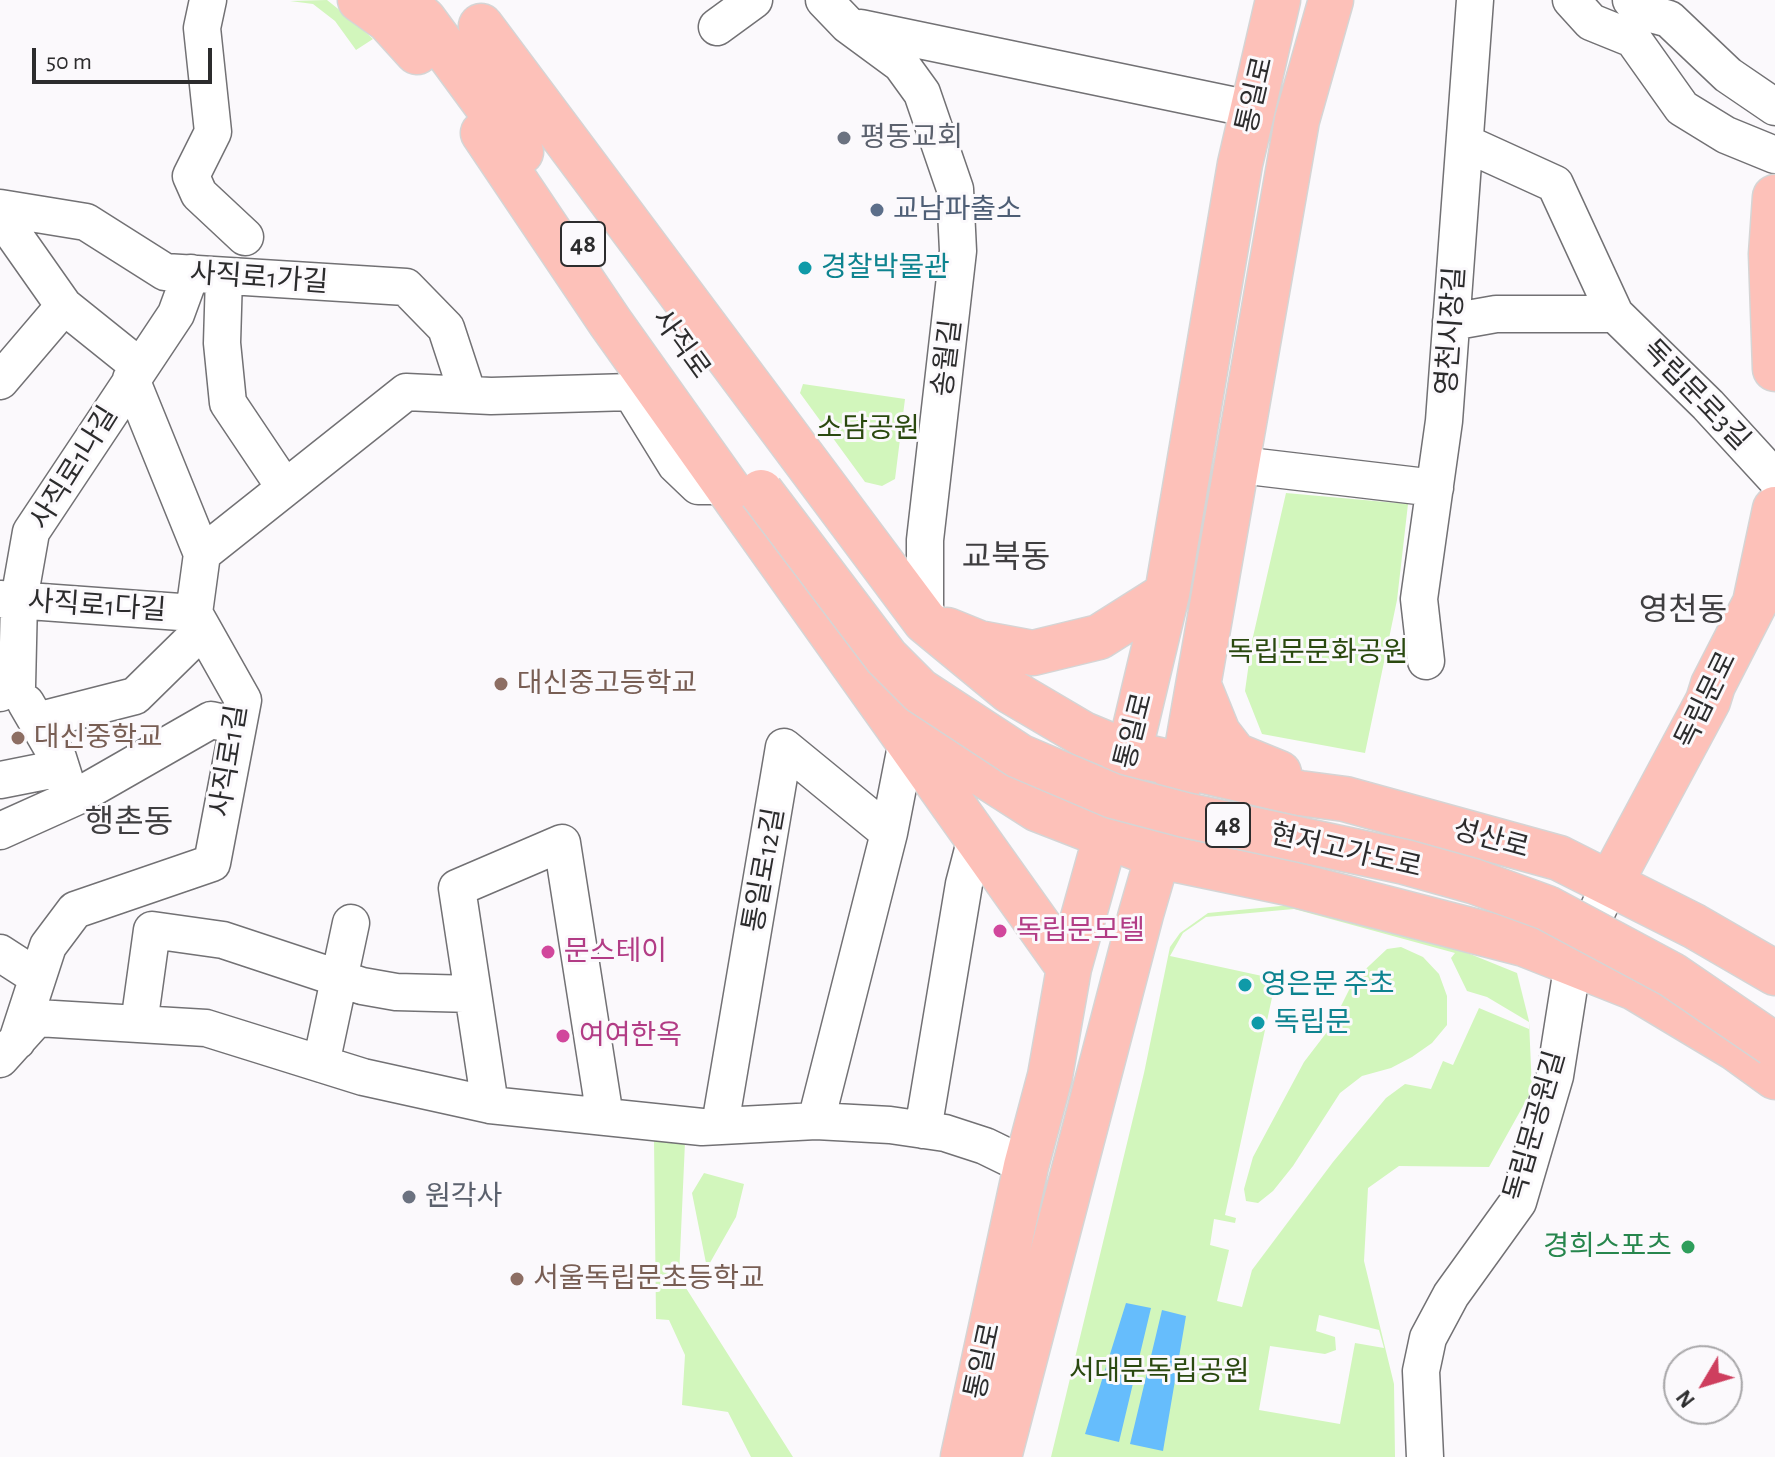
<!DOCTYPE html>
<html>
<head>
<meta charset="utf-8">
<style>
	body { margin:0 }
	#map { position:relative; width:1775px; height:1457px; overflow:hidden; background:#fbf9fc; font-family:"Alegreya Sans",sans-serif }
	canvas { display:block }
	.north { position:absolute; left:1663px; top:1345px; width:80px; height:80px; box-sizing:border-box; background:#fbf9fc; border:2px solid #a8a7a9; border-radius:50%; rotate:232deg; font-size:22px; font-weight:700; line-height:32px; text-align:center; color:#2c2c2d }
	.north::after { content:''; display:block; margin:auto; width:28px; height:36px; background:#ce3e5e; clip-path:polygon(50% 0,100% 100%,50% 72%,0 100%) }
	.scale { position:absolute; left:32px; top:48px; width:180px; height:36px; box-sizing:border-box; border:4px solid #2c2c2d; border-top:0; padding-left:10px; font-size:24px; line-height:28px; white-space:nowrap; color:#2c2c2d; -webkit-text-stroke:6px #fbf9fc; paint-order:stroke }
</style>
</head>
<body>
<div id="map">
<canvas width="1775" height="1457"></canvas>
<div class="north">N</div>
<div class="scale">50 m</div>
</div>
<script>
const c = document.querySelector('canvas').getContext('2d');
c.lineJoin = 'round';
function fill(path, color) { c.fillStyle = color; c.fill(path, 'evenodd'); }
const poly = rows => new Path2D(rows.map(r => 'M' + r).join(''));
function strokePath(path, color, width, dash) { c.strokeStyle = color; c.lineWidth = width; c.lineCap = dash ? 'butt' : 'round'; c.setLineDash(dash || []); c.stroke(path); }
function label(font, color, halo, rows, align = 'center') {
  c.font = font + ' "Alegreya Sans","Noto Sans KR",sans-serif'; c.lineWidth = 6; c.setLineDash([]); c.textBaseline = 'middle'; c.strokeStyle = halo; c.fillStyle = color; for (const [text, x, y, turn = 0] of rows) {
    c.save(); c.translate(x, y); c.rotate((+turn || 0) * Math.PI / 180); c.textAlign = isNaN(turn) ? turn : align; if (halo) c.strokeText(text, 0, 0); c.fillText(text, 0, 0); c.restore();
  }
}
const green = poly([
	[327,0,352,20,373,39,356,50,335,21,313,4,290,1],
	[803,384,905,399,895,479,882,486,865,482,800,393],
	[1286,493,1408,504,1397,600,1365,753,1262,734,1245,691,1252,641],
	[1291,905,1438,941,1517,973,1529,1021,1532,1090,1489,1167,1399,1166,1368,1188,1364,1261,1394,1384,1395,1457,1051,1457,1144,1073,1170,947,1180,933,1208,913],
	[1294,909,1455,953,1451,958,1467,991,1487,997,1529,1022,1529,1029,1479,1008,1453,1065,1443,1061,1431,1089,1405,1084,1386,1098,1333,1162,1252,1270,1242,1307,1217,1301,1229,1250,1210,1245,1214,1219,1235,1223,1236,1218,1225,1215,1276,979,1170,956,1183,933,1206,917],
	[1319,1315,1379,1330,1384,1348,1355,1343,1340,1424,1259,1410,1270,1346,1325,1354,1336,1350,1335,1337,1316,1331],
	[1401,947,1423,957,1439,974,1447,996,1447,1025,1432,1043,1412,1057,1391,1068,1362,1076,1340,1093,1293,1166,1273,1191,1258,1203,1246,1201,1244,1189,1253,1157,1304,1062,1330,1028,1354,980,1387,949],
	[654,1140,685,1142,679,1277,793,1457,751,1457,728,1412,682,1405,685,1355,669,1320,656,1319],
	[704,1173,744,1184,736,1217,707,1268,692,1193]
]);
const water = poly([
	[1126,1303,1151,1308,1119,1442,1085,1434],
	[1162,1310,1186,1316,1163,1451,1130,1444]
]);
const minor = poly([
	[208,0,202,28,213,132,191,176,199,194,245,237],
	[824,0,848,25,901,64,922,93,955,189,958,251,925,540,925,621],
	[1571,0,1591,22,1633,39,1682,108,1726,135,1775,155],
	[1631,0,1640,11,1669,19,1728,75,1775,107],
	[717,27,754,0],
	[861,28,1251,109],
	[1465,143,1555,184,1615,314,1708,405,1775,478],
	[0,208,86,222,165,272,406,287,446,328,468,395],
	[0,215,64,306,140,367],
	[224,276,222,343,228,403,285,488],
	[1451,322,1496,314,1615,314],
	[131,379,202,554],
	[0,381,64,306],
	[1240,465,1435,488],
	[0,599,194,613],
	[1426,661,1419,599,1444,421,1475,0],
	[0,693,17,686,19,600,31,532,176,314,191,273],
	[26,703,58,758,71,799],
	[37,721,135,696,190,642,208,638],
	[0,780,61,768],
	[0,831,80,795,211,720,238,726],
	[0,953,37,977],
	[139,1024,152,930,223,940,362,986,396,992,473,994],
	[17,1041,48,946,75,910,212,863,243,700,194,613,202,554,406,392,491,396,631,392,676,465,698,486,730,486],
	[0,1059,37,1018,206,1028,363,1077,490,1105,702,1127,816,1121,890,1125,945,1133,985,1146,1026,1166],
	[321,1064,351,923],
	[490,1105,457,888,562,843,605,1117],
	[816,1121,889,833,907,741],
	[720,1125,784,747,889,833],
	[923,1130,964,884,977,834],
	[1425,1457,1421,1371,1428,1338,1451,1295,1518,1202,1555,1076,1573,962,1611,882]
]);
const major = poly([
	[360,0,388,20,417,52],
	[402,0,424,20,521,152],
	[481,26,925,621,1010,691,1083,734,1129,753,1299,793,1345,799,1559,858,1694,926,1775,973],
	[483,133,610,322,1069,968],
	[1775,197,1771,254,1775,369],
	[947,630,979,643,1033,653,1099,637,1167,594],
	[848,654,973,768,1037,809,1158,856,1288,883,1524,944,1635,988,1735,1048,1775,1077],
	[1199,686,1218,733,1235,755,1279,773],
	[1611,882,1708,701,1713,685,1755,603,1775,509],
	[963,1457,1026,1166,1050,1076,1069,968,1129,753,1167,594,1240,164,1278,0],
	[999,1457,1141,914,1184,766,1297,120,1331,0]
]);
const majorBridge = poly([
	[761,492,886,657,920,691,1019,756,1113,796,1185,815,1405,862,1473,881,1547,908,1672,975,1773,1044]
]);
const markers = [
	[844,138,8,"#6b7280"],
	[877,210,8,"#5c6f8a"],
	[805,268,8,"#0f9aa8"],
	[501,684,8,"#8d6e63"],
	[18,738,8,"#8d6e63"],
	[1000,931,8,"#d1479c"],
	[548,952,8,"#d1479c"],
	[1245,985,8,"#0f9aa8"],
	[1258,1023,8,"#0f9aa8"],
	[563,1036,8,"#d1479c"],
	[409,1197,8,"#6b7280"],
	[1688,1247,8,"#2e9e5b"],
	[517,1279,8,"#8d6e63"]
];
const shields = [
	[583,244,44],
	[1228,825,44]
];
const shieldNames = [
	["48",583,244],
	["48",1228,825]
];
const streetNames = [
	["통일로",1255,95,-77],
	["사직로1가길",259,278,4],
	["영천시장길",1451,331,-86],
	["사직로",681,344,54],
	["송월길",947,358,-83],
	["독립문로3길",1696,395,46],
	["사직로1나길",74,468,-58],
	["사직로1다길",97,606,4],
	["독립문로",1706,700,-64],
	["통일로",1134,731,-76],
	["사직로1길",229,761,-81],
	["성산로",1491,839,15],
	["현저고가도로",1346,851,13],
	["통일로12길",764,870,-80],
	["독립문공원길",1535,1126,-74],
	["통일로",983,1361,-78]
];
const worshipNames = [
	["평동교회",860,138],
	["원각사",425,1197]
];
const serviceNames = [
	["교남파출소",893,210]
];
const cultureNames = [
	["경찰박물관",821,268],
	["영은문 주초",1261,985],
	["독립문",1274,1023]
];
const parkNames = [
	["소담공원",868,429],
	["독립문문화공원",1318,653],
	["서대문독립공원",1159,1372]
];
const educationNames = [
	["대신중고등학교",517,684],
	["대신중학교",34,738],
	["서울독립문초등학교",533,1279]
];
const hotelNames = [
	["독립문모텔",1016,931],
	["문스테이",564,952],
	["여여한옥",579,1036]
];
const leisureNames = [
	["경희스포츠",1672,1247]
];
const quarterNames = [
	["교북동",1006,557],
	["영천동",1683,610],
	["행촌동",129,822]
];
fill(green, '#d2f6bc');
fill(water, '#66bdfc');
strokePath(minor, '#727174', 39);
strokePath(major, '#d5d5d5', 47);
strokePath(minor, '#fff', 36);
strokePath(major, '#fdc1b9', 44);
strokePath(majorBridge, '#d5d5d5', 47, []);
strokePath(majorBridge, '#fdc1b9', 44);
for (const [x, y, r, color] of markers) { const dot = new Path2D(); dot.arc(x, y, r, 0, 2 * Math.PI); c.fillStyle = color; c.fill(dot); strokePath(dot, '#fbf9fc', 3); }
for (const [x, y, w] of shields) { const box = new Path2D(); box.roundRect(x - w / 2, y - 22, w, 44, 6); c.fillStyle = '#fbf9fc'; c.fill(box); strokePath(box, '#2c2c2d', 2); }
label('bold 26px', '#2c2c2d', null, shieldNames);
label('28px', '#2c2c2d', '#fbf9fc', streetNames);
label('28px', '#5b616d', '#fbf9fc', worshipNames, 'left');
label('28px', '#4e5e75', '#fbf9fc', serviceNames, 'left');
label('28px', '#0d838f', '#fbf9fc', cultureNames, 'left');
label('28px', '#2a490f', '#fbf9fc', parkNames);
label('28px', '#785e54', '#fbf9fc', educationNames, 'left');
label('28px', '#b23c85', '#fbf9fc', hotelNames, 'left');
label('28px', '#27864d', '#fbf9fc', leisureNames, 'right');
label('32px', '#3f3e40', '#fbf9fc', quarterNames);
</script>
</body>
</html>
